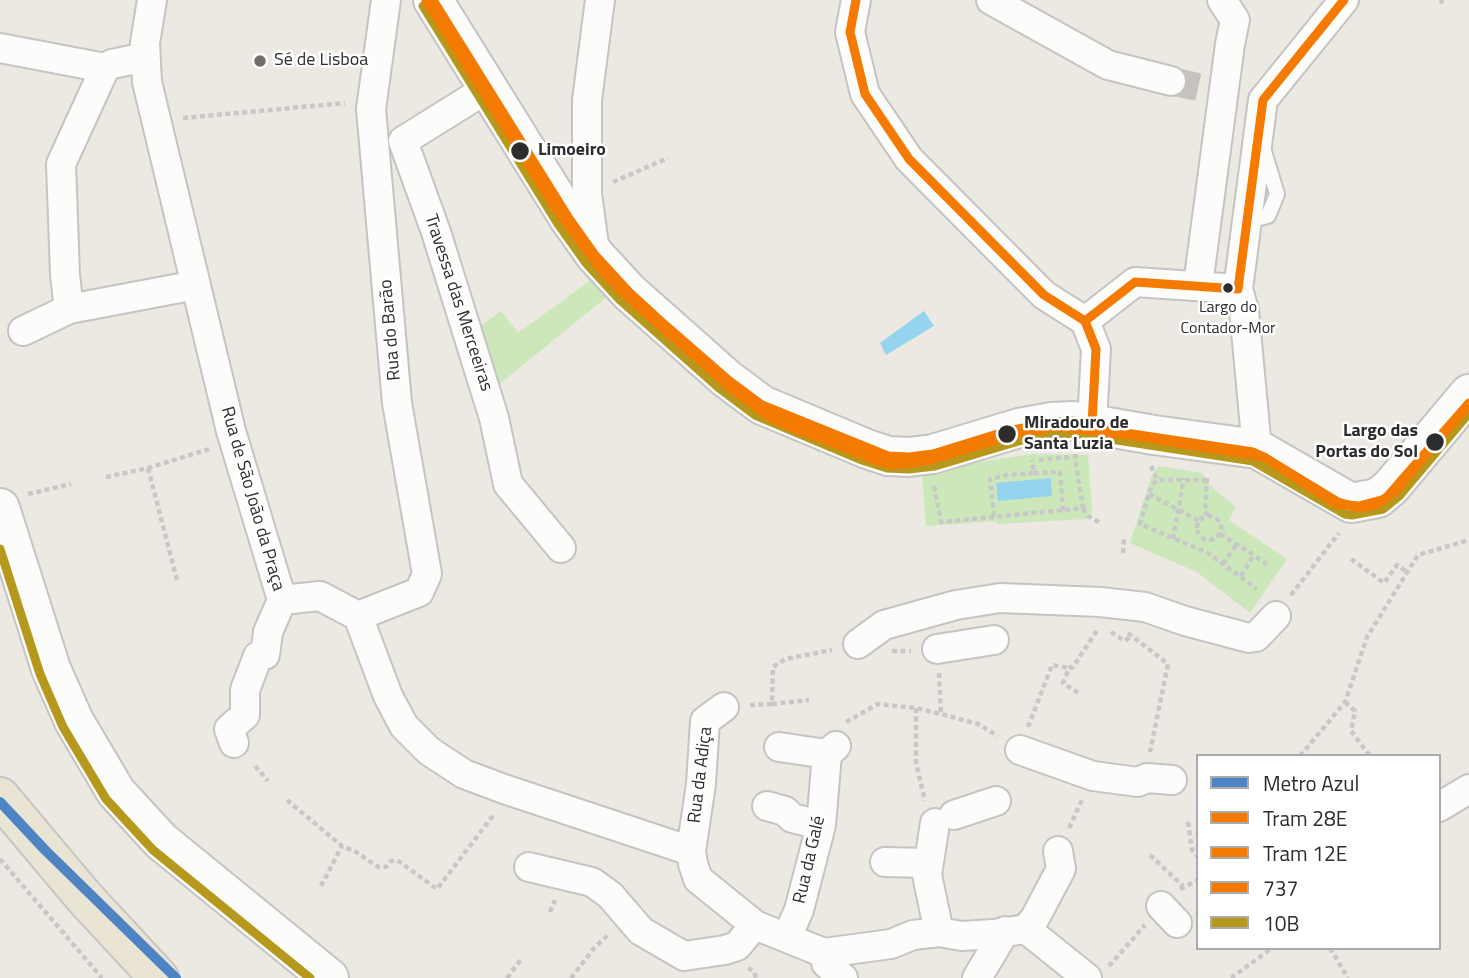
<!DOCTYPE html>
<html>
<head>
<meta charset="utf-8">
<style>
	body { margin:0 }
	#map { position:relative; width:1469px; height:978px; overflow:hidden; background:#ece8e2; font-family:"Titillium Web",sans-serif }
	canvas { display:block }
	.legend { position:absolute; left:1196px; top:754px; width:245px; height:196px; box-sizing:border-box; background:#fff; border:2px solid #ababab; margin:0; padding:9px 12px; list-style:none; font-size:21px; color:#2d2d2d }
	.legend li { display:flex; align-items:center; gap:14px; height:35px }
	.legend b { width:35px; border:2px solid #ababab }
</style>
</head>
<body>
<div id="map">
<canvas width="1469" height="978"></canvas>
<ul class="legend">
<li><b style="height:9px;background:#4e84c4"></b>Metro Azul</li>
<li><b style="height:9px;background:#f47a02"></b>Tram 28E</li>
<li><b style="height:9px;background:#f47b02"></b>Tram 12E</li>
<li><b style="height:9px;background:#f47a02"></b>737</li>
<li><b style="height:9px;background:#b6981d"></b>10B</li>
</ul>
</div>
<script>
const c = document.querySelector('canvas').getContext('2d');
c.lineJoin = 'round';
function fill(path, color) { c.fillStyle = color; c.fill(path, 'evenodd'); }
const poly = rows => new Path2D(rows.map(r => 'M' + r).join(''));
function strokePath(path, color, width, dash) { c.strokeStyle = color; c.lineWidth = width; c.lineCap = dash ? 'butt' : 'round'; c.setLineDash(dash || []); c.stroke(path); }
function label(font, color, halo, rows, align = 'center') {
  c.font = font + ' "Titillium Web",sans-serif'; c.lineWidth = 5; c.setLineDash([]); c.textBaseline = 'middle'; c.strokeStyle = halo; c.fillStyle = color; for (const [text, x, y, turn = 0] of rows) {
    c.save(); c.translate(x, y); c.rotate((+turn || 0) * Math.PI / 180); c.textAlign = isNaN(turn) ? turn : align; if (halo) c.strokeText(text, 0, 0); c.fillText(text, 0, 0); c.restore();
  }
}
const green = poly([
	[591,280,608,296,492,390,478,328,501,311,518,333],
	[1032,454,1088,455,1092,512,1086,519,997,524,997,521,926,526,922,476,979,462],
	[1159,466,1202,473,1209,485,1236,507,1229,520,1287,559,1250,613,1197,572,1130,543,1152,475]
]);
const water = poly([
	[924,311,934,326,886,355,880,343],
	[1051,478,1052,496,998,501,996,483]
]);
const streetTunnel = poly([
	[1171,81,1211,90]
]);
const path = poly([
	[1440,0,1443,3],
	[183,118,345,103],
	[613,182,668,158],
	[1039,460,1078,456],
	[1151,466,1157,480],
	[148,468,177,580],
	[1034,473,1060,472,1063,511],
	[106,477,148,468,210,449],
	[1207,478,1205,512,1209,516],
	[1207,480,1157,480,1151,487,1140,524,1208,553,1257,589],
	[934,486,941,522,1083,508,1075,458],
	[28,494,71,484],
	[1149,494,1199,521],
	[1083,508,1088,516,1102,524],
	'1197 528a12 12 0 1 1 24 0a12 12 0 1 1-24 0Z',
	[994,516,990,479,1007,475,1034,473,1032,460],
	[1220,534,1254,555,1270,567],
	[1173,539,1184,478],
	[1123,553,1124,539],
	[1351,559,1384,583,1397,565,1407,572],
	[1223,564,1237,544],
	[1241,576,1254,555],
	[1291,595,1339,533],
	[1111,632,1125,641,1131,636],
	[1128,633,1168,664,1150,752],
	[892,651,911,651],
	[939,673,941,714,978,724,998,736],
	[1078,693,1063,683,1069,668,1073,667,1098,629],
	[1345,702,1355,711,1351,731,1370,756],
	[772,704,809,700],
	[750,705,772,704,773,667,785,659,832,650],
	[916,708,916,763,925,801],
	[846,722,878,704,916,708,941,714],
	[1028,727,1052,665,1069,668],
	[1300,756,1345,702,1367,637,1418,555,1469,540],
	[255,766,268,781],
	[287,800,342,846,356,852,378,867,386,867,391,861,397,860,437,889,495,813],
	[1188,822,1192,850,1198,857],
	[1069,828,1083,798],
	[1150,855,1183,886],
	[0,859,102,978],
	[321,886,342,846],
	[1180,889,1198,880],
	[550,912,555,900],
	[1330,948,1348,978],
	[1109,966,1145,925],
	[748,968,754,971,756,978],
	[507,978,522,958],
	[571,978,595,947,609,934],
	[1231,978,1272,948]
]);
const lane = poly([
	[1247,221,1268,216,1277,194,1263,148]
]);
const street = poly([
	[152,0,145,43,147,82,231,431,282,600],
	[856,0,850,32,865,94,909,159,1044,295,1085,321,1096,349,1092,424],
	[991,0,1108,65,1171,81],
	[0,48,105,68,112,64,145,57],
	[488,88,403,141,436,232,494,418,508,484,561,548],
	[1263,100,1344,0],
	[595,252,587,194,587,100,600,0],
	[1198,285,1230,44,1235,20,1222,0],
	[1238,289,1244,310,1257,449],
	[69,309,65,275,61,164,105,68],
	[1085,321,1135,282,1238,289,1263,100],
	[23,331,69,309,196,285],
	[282,600,320,596,358,616,388,696,404,726,429,751,464,774,504,789,691,851],
	[358,616,419,592,427,574,397,403,371,109,386,0],
	[858,644,884,625,956,605,1000,598,1100,602,1145,607,1185,621,1249,638,1256,637,1276,616],
	[937,649,994,640],
	[724,707,705,721,701,784,691,851,693,864,698,879,755,925,824,953,891,944,913,935,939,932,962,936,993,934,1026,929,1087,978],
	[234,743,229,729,245,715,245,690,258,656,265,655,268,632,282,600],
	[779,747,827,754],
	[1020,750,1093,776,1138,782,1147,778,1172,780],
	[767,806,785,811,792,818,821,825],
	[1439,807,1469,789],
	[954,815,996,801],
	[935,823,927,875,939,932],
	[885,862,928,863],
	[529,867,592,882,610,895,641,931,684,956,725,950,737,946,755,925],
	[1161,906,1177,923],
	[1026,929,1035,918,1061,869,1058,851],
	[787,937,799,910,821,825,827,754,836,746],
	[824,953,826,963,843,978],
	[977,978,1005,931]
]);
const secondary = poly([
	[433,0,568,217,595,255,629,292,727,379,762,405,867,449,888,456,909,457,933,454,1019,428,1052,422,1073,421,1154,435,1257,449,1351,503,1378,498,1391,487,1469,394],
	[0,508,51,669,74,721,116,792,161,841,329,978]
]);
const primary = poly([
	[0,797,84,897,159,978]
]);
const bus1 = poly([
	[433,0,568,217,595,255,629,292,665,325,727,379,762,405,888,456,909,457,933,454,1004,432,1052,422,1073,421,1092,424],
	[856,0,850,32,865,94,909,159,1044,295,1085,321,1096,349,1092,424],
	[1085,321,1135,282,1238,289,1263,100,1344,0]
]);
const bus2 = poly([
	[423,6,558,224,586,263,620,300,719,388,755,415,862,460,887,468,909,469,935,466,1022,440,1072,433,1253,461,1345,514,1352,515,1383,509,1399,496,1469,413],
	[0,549,40,674,63,727,106,799,153,850,310,978]
]);
const tram1 = poly([
	[426,0,555,207,602,271,631,300,737,393,771,418,788,426,875,459,898,463,927,461,1020,433,1056,427,1128,435,1264,457,1338,502,1359,508,1376,505,1387,497,1469,403]
]);
const tram2 = poly([
	[430,6,555,207,598,265,733,390,778,419,877,461,892,465,914,463,1019,430,1065,424,1253,452,1264,457,1336,504,1359,506,1385,499,1397,489,1469,404]
]);
const metro1 = poly([
	[0,802,45,850,176,978]
]);
const markers = [
	[260,61,7,"#706e6c"],
	[520,151,10,"#2d2d2d"],
	[1228,288,6,"#2d2d2d"],
	[1007,434,10,"#2d2d2d"],
	[1435,442,10,"#2d2d2d"]
];
const busNames = [
	["Largo do",1228,308],
	["Contador-Mor",1228,329]
];
const poiNames = [
	["Sé de Lisboa",274,61]
];
const stopNames = [
	["Limoeiro",538,151],
	["Miradouro de",1024,424],
	["Santa Luzia",1024,445],
	["Largo das",1418,432,"right"],
	["Portas do Sol",1418,453,"right"]
];
const streetNames = [
	["Travessa das Merceeiras",458,303,72],
	["Rua do Barão",391,330,-95],
	["Rua de São João da Praça",252,499,74],
	["Rua da Adiça",701,775,-83],
	["Rua da Galé",810,860,-77]
];
fill(green, '#cce7ba');
fill(water, '#94d4ef');
strokePath(streetTunnel, '#c6c3be', 28, [28, 14]);
strokePath(lane, '#c5c4c3', 18);
strokePath(street, '#c5c4c3', 32);
strokePath(secondary, '#c5c4c3', 42);
strokePath(primary, '#c6c5c3', 42);
strokePath(path, '#c8c8c8', 4.5, [5, 3.5]);
strokePath(lane, '#fcfcfb', 14);
strokePath(street, '#fcfcfb', 28);
strokePath(secondary, '#fcfcfb', 38);
strokePath(primary, '#e9e4d4', 38);
strokePath(bus1, '#f47a02', 9);
strokePath(bus2, '#b6981d', 9);
strokePath(tram1, '#f47a02', 9);
strokePath(tram2, '#f47b02', 9);
strokePath(metro1, '#4e84c4', 10);
for (const [x, y, r, color] of markers) { const dot = new Path2D(); dot.arc(x, y, r, 0, 2 * Math.PI); c.fillStyle = color; c.fill(dot); strokePath(dot, '#fff', 2.5); }
label('16px', '#2d2d2d', '#fff', busNames);
label('18px', '#2d2d2d', '#fff', poiNames, 'left');
label('bold 18px', '#2d2d2d', '#fff', stopNames, 'left');
label('18px', '#2d2d2d', '#fff', streetNames);
</script>
</body>
</html>
